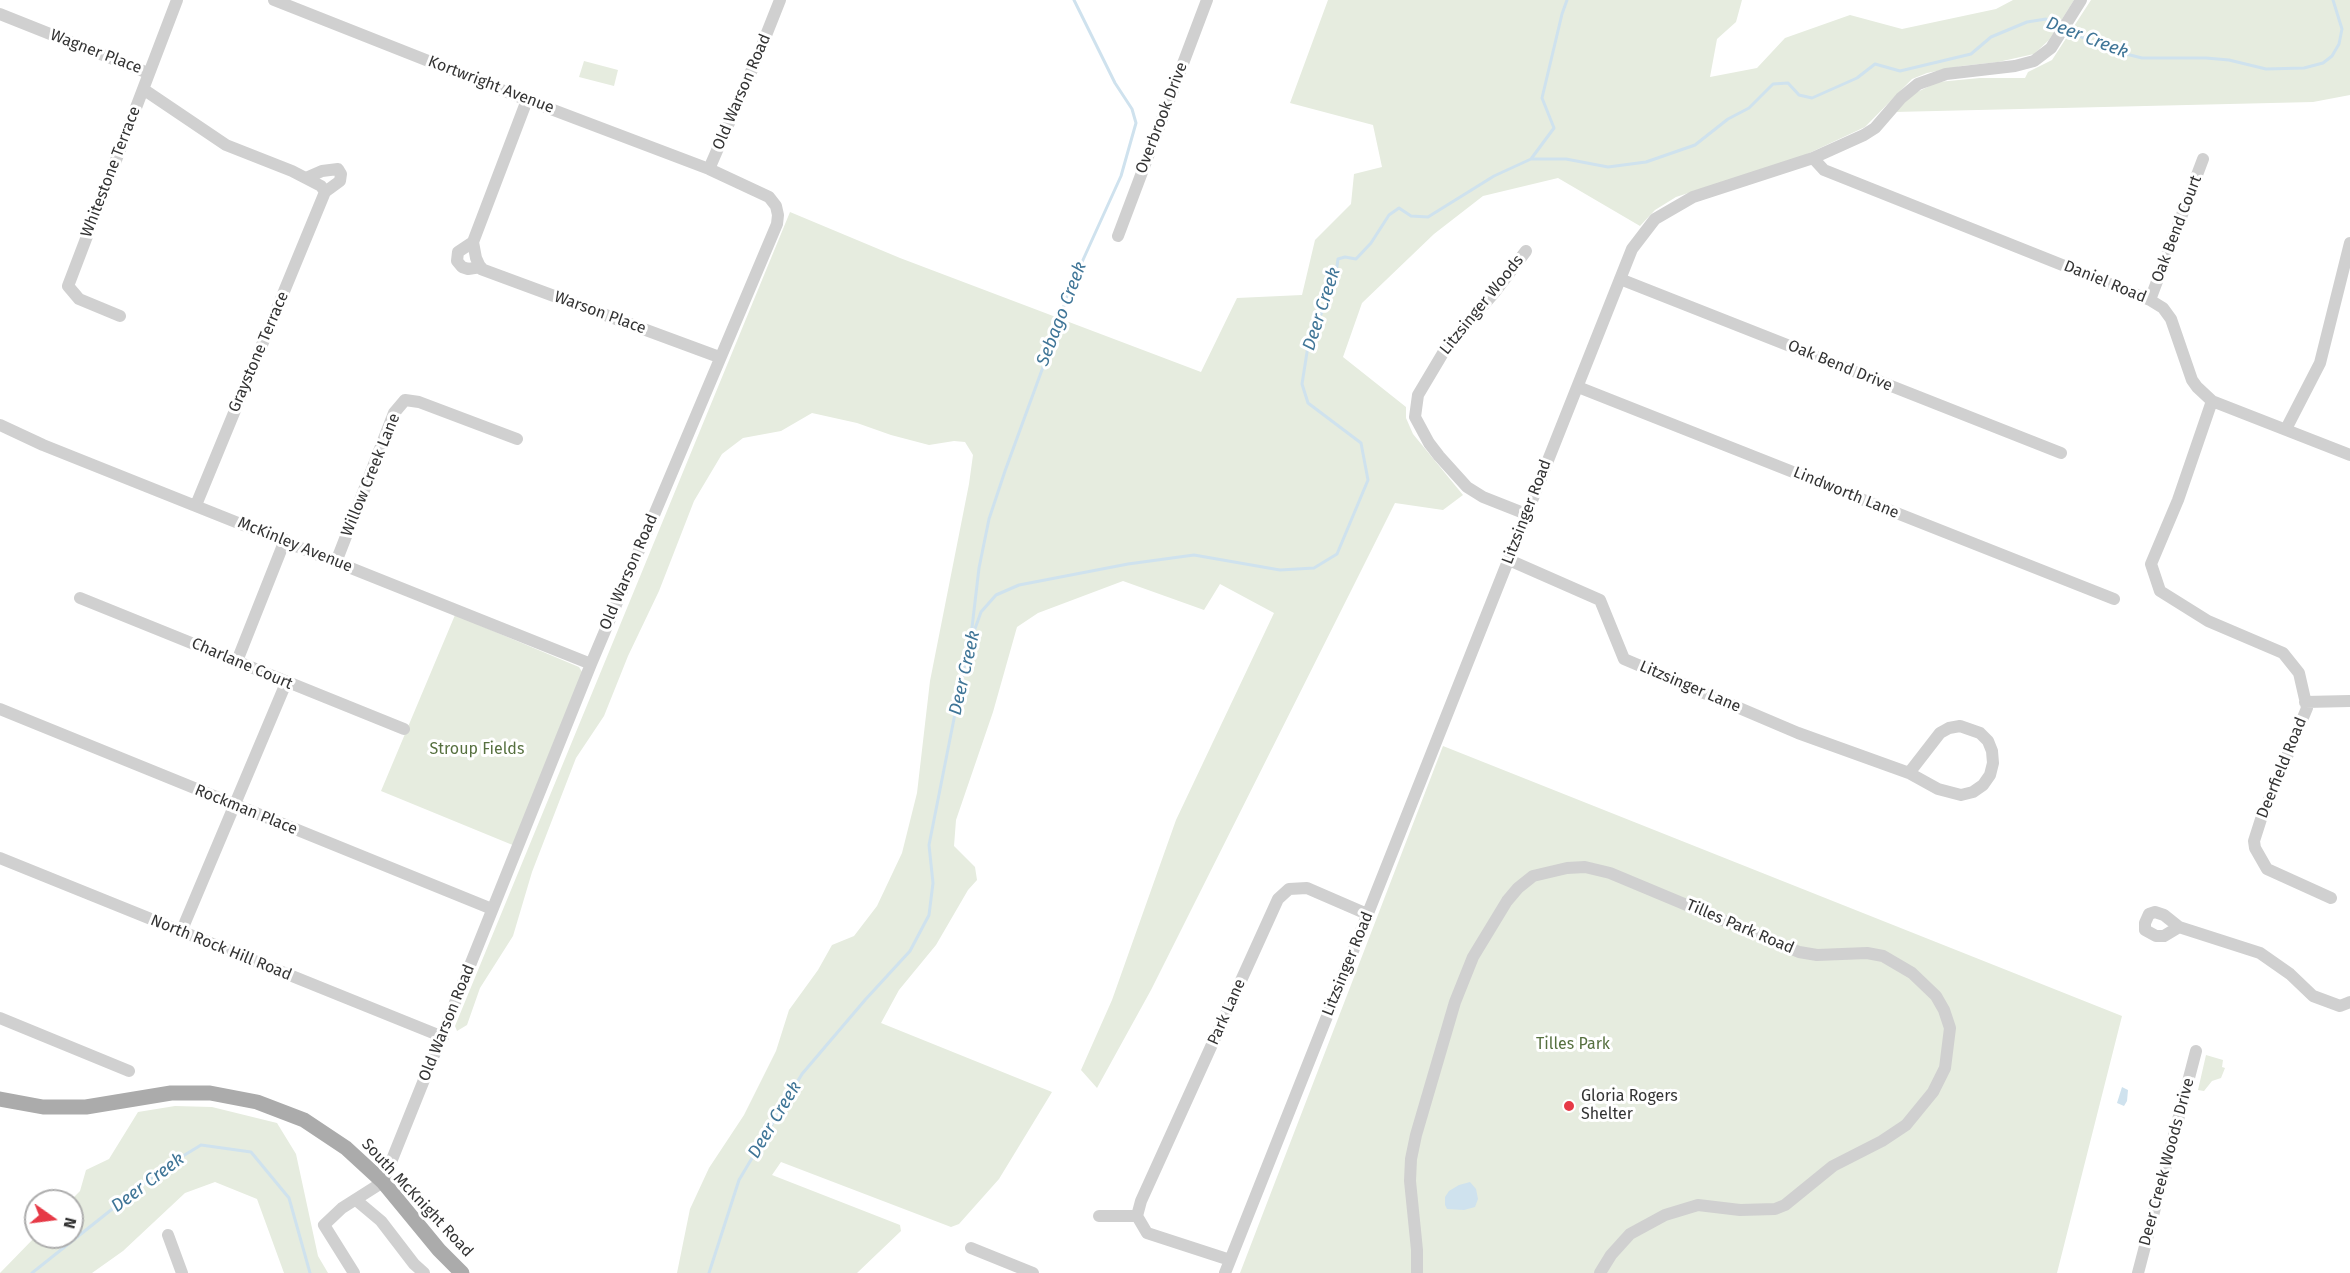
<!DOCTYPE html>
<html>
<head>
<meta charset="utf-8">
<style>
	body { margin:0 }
	#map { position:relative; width:2350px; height:1273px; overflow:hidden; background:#fff; font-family:"Fira Sans",sans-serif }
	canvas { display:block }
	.north { position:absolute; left:24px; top:1189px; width:60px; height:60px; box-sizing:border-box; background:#fff; border:2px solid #adadad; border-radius:50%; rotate:104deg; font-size:16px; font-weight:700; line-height:24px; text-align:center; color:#333 }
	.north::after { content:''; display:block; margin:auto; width:21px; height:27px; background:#e63946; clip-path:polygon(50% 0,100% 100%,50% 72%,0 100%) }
</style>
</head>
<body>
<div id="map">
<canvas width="2350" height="1273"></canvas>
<div class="north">N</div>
</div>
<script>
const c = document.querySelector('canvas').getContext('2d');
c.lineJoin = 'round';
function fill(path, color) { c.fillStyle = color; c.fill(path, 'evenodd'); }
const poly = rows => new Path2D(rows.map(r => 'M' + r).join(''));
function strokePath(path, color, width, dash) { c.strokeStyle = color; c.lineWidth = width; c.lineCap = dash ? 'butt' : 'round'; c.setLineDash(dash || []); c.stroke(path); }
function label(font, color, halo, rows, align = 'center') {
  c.font = font + ' "Fira Sans",sans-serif'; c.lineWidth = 6; c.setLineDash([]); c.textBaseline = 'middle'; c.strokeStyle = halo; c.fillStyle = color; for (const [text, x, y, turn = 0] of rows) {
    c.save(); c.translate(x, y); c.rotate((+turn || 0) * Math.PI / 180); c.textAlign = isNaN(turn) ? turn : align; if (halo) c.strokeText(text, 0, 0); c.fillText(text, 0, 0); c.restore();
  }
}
const green = poly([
	[1328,0,1742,0,1736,22,1717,39,1710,77,1757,68,1785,38,1850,15,1902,29,1996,9,2013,0,2074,0,2049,40,2034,54,1998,62,1962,66,1927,73,1912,79,1865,127,1805,155,1676,197,1655,210,1640,226,1558,178,1483,196,1434,234,1362,303,1343,357,1406,407,1406,418,1413,434,1463,495,1443,510,1395,503,1151,990,1097,1088,1081,1070,1112,1000,1176,820,1274,613,1220,584,1204,610,1123,581,1038,613,1017,627,993,712,956,820,954,846,975,867,977,880,968,890,936,945,899,990,881,1023,1052,1092,999,1179,959,1224,951,1227,781,1162,772,1175,900,1225,901,1231,857,1273,677,1273,690,1209,709,1168,744,1115,776,1051,789,1010,818,970,832,945,854,936,877,906,902,853,917,793,930,681,969,484,973,455,965,442,954,441,929,445,891,435,857,423,812,413,781,431,743,438,722,454,694,501,659,591,628,656,604,716,576,758,532,872,513,936,480,988,467,1025,457,1031,455,1026,790,212,900,258,1201,372,1237,298,1302,295,1315,240,1351,204,1354,174,1382,167,1373,125,1290,103],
	[2091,0,2350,0,2350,95,2313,102,1894,112,1913,94,1938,82,1980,78,2025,78,2028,72,2052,60],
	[584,61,618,70,614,86,579,77],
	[455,615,579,667,584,675,515,846,381,791],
	[1443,746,2122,1016,2057,1273,1240,1273],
	[2206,1055,2223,1060,2222,1067,2225,1068,2221,1078,2212,1081,2204,1091,2198,1090],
	[175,1106,212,1107,277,1123,296,1154,318,1256,328,1273,284,1273,257,1199,215,1182,185,1193,123,1251,92,1273,0,1273,36,1236,72,1237,72,1201,70,1201,80,1191,86,1170,109,1159,138,1112]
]);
const water = poly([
	[2122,1087,2128,1090,2127,1101,2124,1106,2117,1103],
	[1470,1182,1476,1189,1478,1199,1475,1207,1464,1210,1447,1209,1445,1205,1445,1197,1449,1191,1459,1185]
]);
const stream = poly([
	[2067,30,2106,49,2142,58,2206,58,2229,60,2266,69,2304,68,2323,63,2332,56,2339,44,2342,29,2333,0],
	[1531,159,1554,128,1542,98,1562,14,1567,0],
	[971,636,979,568,989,519,1005,471,1054,337,1068,293,1121,176,1136,123,1132,109,1115,83,1074,0],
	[32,1273,165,1167,201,1145,251,1152,289,1198,310,1273],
	[709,1273,739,1180,802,1074,865,1000,910,951,929,915,933,883,929,845,968,648,981,612,996,595,1019,585,1128,564,1194,555,1280,570,1314,568,1337,554,1368,480,1361,443,1308,403,1302,384,1308,346,1335,280,1338,259,1345,257,1356,259,1371,243,1389,215,1399,208,1411,216,1428,217,1494,176,1531,159,1566,159,1608,167,1646,162,1695,145,1728,119,1749,108,1773,84,1788,83,1799,95,1812,98,1857,78,1875,64,1900,71,1971,54,1991,37,2027,22,2046,19,2061,27]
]);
const minor = poly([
	[274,0,527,100,709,169,769,197,776,206,778,215,777,224,591,664,383,1182,342,1208,324,1225,354,1273],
	[0,14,148,73],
	[143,89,226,145,292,171,321,186,325,192,196,505],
	[527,100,473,242,476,258,481,269,719,357],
	[1813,158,1824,170,2150,300,2163,308,2171,319,2192,380,2197,387,2212,401,2350,455],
	[709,169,757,58,780,0],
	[306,178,322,171,338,169,341,174,340,181,325,192],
	[1118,236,1207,0],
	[473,242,458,252,457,261,462,267,468,269,481,267],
	[1620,279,2061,453],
	[2150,300,2203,159],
	[120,316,79,299,68,286,177,0],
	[1578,387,2114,599],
	[2212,401,2178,500,2151,564,2160,591,2208,621,2283,653,2299,673,2307,708,2261,819,2254,841,2255,848,2267,869,2331,898],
	[0,425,43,445,591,664],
	[2286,429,2320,363,2350,243],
	[1526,514,1483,497,1467,487,1439,456,1429,443,1415,417,1418,395,1446,348,1494,293,1526,251],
	[1509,560,1600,600,1624,659,1798,733,1909,773],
	[336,562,394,413,405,400,419,402,517,439],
	[80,598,404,729],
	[237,661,285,540],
	[2305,702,2350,701],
	[0,709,492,909],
	[1960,726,1980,733,1988,741,1992,751,1993,763,1990,775,1983,785,1973,792,1961,795,1938,789,1909,773,1940,733,1949,728,1960,726],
	[0,858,443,1037],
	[2179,927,2164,936,2156,936,2145,930,2145,923,2149,914,2155,912,2164,915,2179,927,2260,953,2290,974,2313,996,2340,1006,2350,1002],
	[181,932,286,683],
	[0,1018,129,1071],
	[356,1200,381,1221,414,1264,424,1273],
	[1099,1216,1137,1216],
	[168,1235,182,1273],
	[971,1248,1033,1273],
	[1230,1260,1147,1233,1137,1216,1141,1201,1278,899,1289,889,1307,888,1367,914],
	[1225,1273,1632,249,1655,219,1693,197,1813,158,1864,135,1875,128,1901,98,1918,84,1946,74,2015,66,2034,61,2051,48,2081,0],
	[1417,1273,1417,1250,1410,1181,1411,1159,1416,1135,1455,1002,1473,957,1507,901,1518,888,1533,876,1567,868,1585,867,1610,873,1799,952,1817,955,1867,953,1883,956,1912,973,1936,996,1944,1010,1950,1028,1945,1068,1933,1092,1906,1125,1882,1141,1833,1166,1785,1205,1775,1209,1740,1210,1698,1205,1665,1215,1630,1234,1611,1255,1600,1273],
	[2138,1273,2196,1051]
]);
const major = poly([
	[0,1099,43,1107,86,1107,171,1093,210,1093,257,1102,304,1120,346,1148,383,1182,439,1250,462,1273]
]);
const markers = [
	[1569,1106,6,"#e63946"]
];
const streetNames = [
	["Wagner Place",96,52,21],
	["Kortwright Avenue",491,85,21],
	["Old Warson Road",742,92,-67],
	["Overbrook Drive",1162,118,-69],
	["Whitestone Terrace",111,172,-69],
	["Oak Bend Court",2177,229,-69],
	["Daniel Road",2105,282,22],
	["Litzsinger Woods",1482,305,-51],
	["Warson Place",600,313,20],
	["Graystone Terrace",259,352,-67],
	["Oak Bend Drive",1840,366,22],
	["Willow Creek Lane",371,475,-68],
	["Lindworth Lane",1846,493,22],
	["Litzsinger Road",1527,512,-69],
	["McKinley Avenue",295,545,22],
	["Old Warson Road",629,572,-67],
	["Charlane Court",242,664,23],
	["Litzsinger Lane",1690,687,23],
	["Deerfield Road",2282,768,-68],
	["Rockman Place",246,810,22],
	["Tilles Park Road",1740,927,23],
	["North Rock Hill Road",221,948,22],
	["Litzsinger Road",1348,964,-68],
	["Park Lane",1227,1012,-66],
	["Old Warson Road",447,1023,-68],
	["Deer Creek Woods Drive",2167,1162,-75],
	["South McKnight Road",417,1198,47]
];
const parkNames = [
	["Stroup Fields",477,750],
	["Tilles Park",1573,1045]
];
const poiNames = [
	["Gloria Rogers",1581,1097],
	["Shelter",1581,1115]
];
const waterNames = [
	["Deer Creek",2087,38,21],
	["Deer Creek",1322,309,-72],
	["Sebago Creek",1062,314,-69],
	["Deer Creek",965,673,-77],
	["Deer Creek",775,1120,-59],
	["Deer Creek",148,1183,-37]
];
fill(green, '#e6ecdf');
fill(water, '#cfe2ee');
strokePath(stream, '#cfe2ee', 3);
strokePath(minor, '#d0d0d0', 12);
strokePath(major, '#ababab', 15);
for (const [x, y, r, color] of markers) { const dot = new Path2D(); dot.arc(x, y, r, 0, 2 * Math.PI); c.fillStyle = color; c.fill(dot); strokePath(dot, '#fff', 2); }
label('16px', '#333', '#fff', streetNames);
label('16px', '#56703f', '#fff', parkNames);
label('16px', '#333', '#fff', poiNames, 'left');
label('italic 18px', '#3f7597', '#fff', waterNames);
</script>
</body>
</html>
